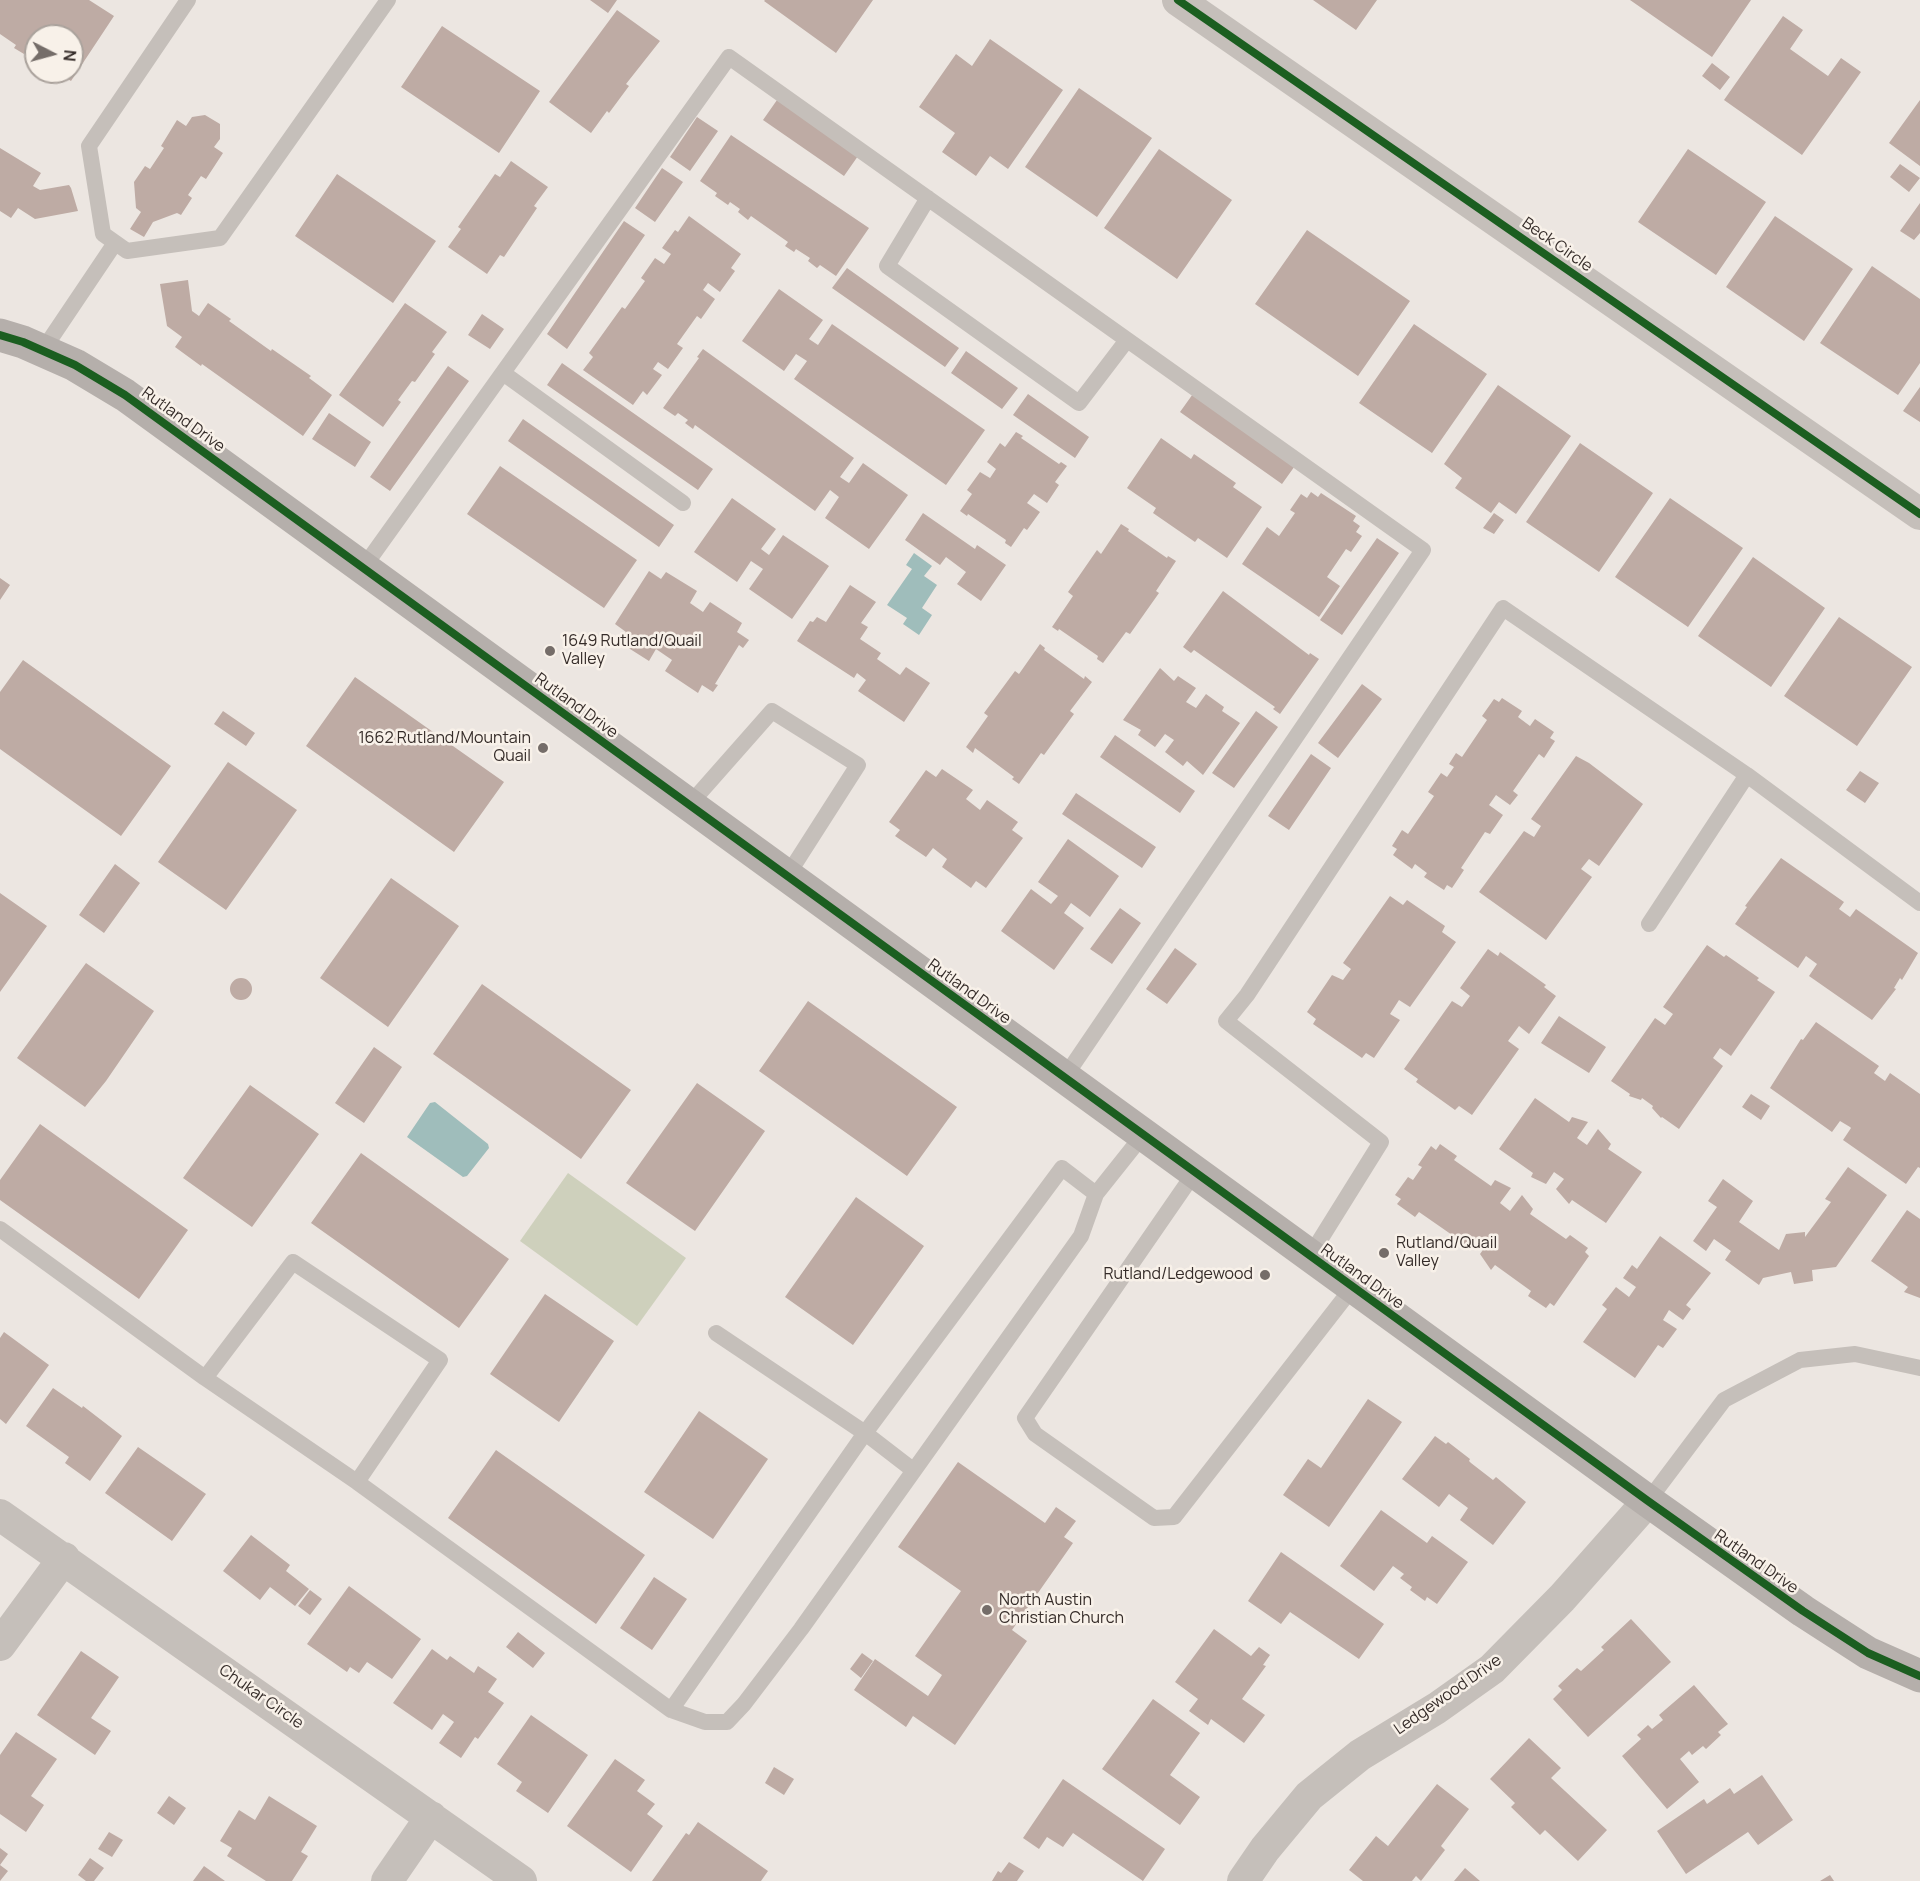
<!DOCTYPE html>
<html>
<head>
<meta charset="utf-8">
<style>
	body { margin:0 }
	#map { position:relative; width:1920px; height:1881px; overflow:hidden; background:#ece6e1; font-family:Manrope,sans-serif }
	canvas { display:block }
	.north { position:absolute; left:24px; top:24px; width:60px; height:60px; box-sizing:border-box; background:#f8f1e9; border:2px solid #aaa29c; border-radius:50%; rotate:96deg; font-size:16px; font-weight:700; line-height:24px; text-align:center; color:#352c29 }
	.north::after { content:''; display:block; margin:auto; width:21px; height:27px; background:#756d69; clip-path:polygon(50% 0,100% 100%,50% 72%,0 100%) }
</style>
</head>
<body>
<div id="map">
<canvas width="1920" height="1881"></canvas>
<div class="north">N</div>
</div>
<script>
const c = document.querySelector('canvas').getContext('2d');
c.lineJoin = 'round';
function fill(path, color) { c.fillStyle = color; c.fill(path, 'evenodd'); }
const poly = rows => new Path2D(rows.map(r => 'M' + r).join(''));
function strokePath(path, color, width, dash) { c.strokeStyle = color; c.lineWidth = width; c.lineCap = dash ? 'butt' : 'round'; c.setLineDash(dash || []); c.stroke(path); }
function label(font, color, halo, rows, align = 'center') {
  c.font = font + ' Manrope,sans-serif'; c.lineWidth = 5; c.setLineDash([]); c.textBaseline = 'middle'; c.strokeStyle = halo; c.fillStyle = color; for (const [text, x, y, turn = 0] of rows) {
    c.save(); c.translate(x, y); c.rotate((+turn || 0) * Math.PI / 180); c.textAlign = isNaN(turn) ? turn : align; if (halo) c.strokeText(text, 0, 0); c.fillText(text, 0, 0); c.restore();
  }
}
const green = poly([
	[568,1173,686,1258,637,1326,520,1241]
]);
const water = poly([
	[914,553,932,566,924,576,937,585,922,608,932,615,919,635,903,624,907,618,887,605,912,569,906,565],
	[435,1102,488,1144,489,1148,467,1176,463,1177,407,1137,430,1103]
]);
const building = poly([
	[0,0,89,0,114,16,71,81,57,72,72,72,72,36,36,36,36,58,26,51,24,54,14,48,16,45,0,34],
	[590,0,617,0,608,13],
	[765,0,873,0,836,53,764,1],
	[1313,0,1377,0,1356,30],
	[1630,0,1751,0,1712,57],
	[617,10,660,41,626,84,629,86,609,113,607,111,591,133,549,102],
	[1783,16,1803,30,1790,49,1828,76,1841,58,1861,72,1802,155,1724,100],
	[442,26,540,91,499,153,401,87],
	[990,39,1063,90,1008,169,990,156,976,176,942,152,955,133,919,107,956,54,972,66],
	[1712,63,1730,77,1720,90,1702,76],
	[1079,88,1152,138,1097,217,1025,167],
	[777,100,858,156,844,176,763,120],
	[1920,100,1920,166,1889,143],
	[205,115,220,124,220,139,214,147,223,153,206,179,201,176,188,195,192,198,181,215,177,213,153,222,144,237,130,229,141,212,136,208,134,182,145,166,150,169,164,148,161,146,177,120,186,126,192,117],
	[697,117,718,131,690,171,670,157],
	[731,135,869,228,836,276,820,265,817,268,808,261,810,258,796,249,794,252,785,246,788,242,751,216,748,220,738,212,740,209,730,202,728,205,715,196,717,193,700,181],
	[0,148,41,173,33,186,40,190,69,185,71,188,78,211,35,219,18,208,11,218,0,211],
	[1159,149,1232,200,1177,279,1104,228],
	[1688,149,1766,202,1716,275,1638,222],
	[511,161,548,187,534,206,537,208,504,257,500,255,487,274,448,247,461,229,458,227,495,174,500,177],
	[1900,164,1920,178,1909,192,1890,177],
	[662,168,683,182,655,222,635,208],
	[337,174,436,241,393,303,295,236],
	[1920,203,1920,233,1914,240,1900,231],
	[689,216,741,254,731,268,735,271,720,292,708,283,703,290,715,299,701,319,697,316,677,344,683,348,668,369,658,362,653,369,662,375,647,395,643,391,633,405,583,370,593,357,589,353,622,307,625,309,645,281,641,278,655,258,664,264,671,254,662,248,675,230,678,232],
	[1775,216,1853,269,1804,341,1726,287],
	[624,221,645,235,567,349,547,334],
	[1307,230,1410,301,1358,376,1255,304],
	[1872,266,1920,299,1920,363,1898,395,1820,343],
	[847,268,959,348,945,367,832,288],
	[188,280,192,311,199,316,208,303,231,319,229,321,271,351,272,349,311,376,309,378,332,395,303,436,202,364,201,366,175,347,182,337,167,326,160,284],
	[779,289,823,320,809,339,818,345,832,324,985,430,946,485,794,379,807,361,796,354,784,371,742,341],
	[405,303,447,332,432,352,435,354,415,382,412,381,398,400,401,402,383,427,339,395],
	[482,314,504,329,490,349,468,335],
	[1414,324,1487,374,1432,453,1359,403],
	[703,349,854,458,840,477,849,483,863,463,908,495,869,549,825,518,839,497,830,490,815,511,695,425,693,429,685,423,688,420,678,413,675,416,663,408,699,358,697,357],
	[966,351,1018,388,1002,409,951,373],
	[562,363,713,469,698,490,547,385],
	[448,366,469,381,390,491,370,477],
	[1498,385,1571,436,1516,514,1499,502,1491,513,1455,488,1462,478,1444,464],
	[1920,387,1920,422,1903,411],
	[1195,391,1297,463,1282,484,1180,412],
	[1028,394,1089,437,1075,458,1013,415],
	[329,413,371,442,355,467,312,439],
	[523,419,674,525,659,547,508,441],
	[1016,432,1023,436,1021,438,1059,464,1061,462,1067,466,1055,482,1059,485,1047,503,1034,494,1027,503,1040,512,1027,530,1024,528,1011,547,1005,543,1006,540,968,514,967,516,960,511,972,494,967,490,980,472,990,478,996,469,987,462,1000,443,1005,447],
	[1161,438,1191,459,1194,454,1236,483,1233,487,1262,507,1227,558,1198,538,1195,542,1153,513,1156,508,1127,488],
	[1580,443,1653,493,1599,572,1526,522],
	[500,466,637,560,604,608,467,514],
	[1311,492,1318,497,1321,493,1356,516,1353,521,1360,526,1356,532,1362,536,1351,552,1346,549,1327,577,1340,586,1319,617,1242,564,1267,527,1279,536,1295,513,1290,510,1301,494,1307,498],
	[732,498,776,529,761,549,769,555,783,535,829,566,792,619,749,589,763,569,751,561,737,582,694,552],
	[1670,498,1743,548,1688,627,1615,577],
	[923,513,975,549,977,545,1006,565,981,601,957,584,966,572,946,557,940,565,905,540],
	[1494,513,1504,520,1494,534,1483,528],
	[1121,524,1129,529,1128,531,1167,558,1168,556,1176,561,1156,591,1159,593,1130,634,1126,632,1103,663,1097,659,1098,656,1059,629,1058,631,1052,627,1073,596,1068,592,1097,550,1101,554],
	[1377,538,1399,553,1342,635,1320,620],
	[1753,557,1825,608,1771,687,1698,636],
	[649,571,661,579,666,572,697,591,690,603,703,612,710,602,742,623,737,632,749,640,743,648,739,645,715,684,718,685,713,692,702,685,698,693,665,671,672,660,656,649,649,661,619,642,626,632,615,624],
	[0,578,10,585,0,600],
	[850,585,876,602,861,623,868,627,860,639,881,653,877,659,900,675,906,667,930,683,904,722,858,691,866,680,857,673,854,678,797,641,810,621,813,622,817,617,826,622],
	[1223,591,1309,655,1310,653,1319,659,1280,714,1273,709,1275,707,1194,650,1191,653,1183,647],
	[1839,617,1912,667,1857,746,1784,696],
	[1040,644,1045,648,1044,650,1084,679,1085,676,1092,682,1070,711,1074,714,1044,755,1041,753,1019,784,1012,779,1014,777,975,748,973,753,966,747,988,716,984,713,1015,671,1019,674],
	[23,660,171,766,121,836,0,749,0,692],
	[1160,668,1174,681,1178,676,1196,688,1186,702,1196,708,1206,694,1224,707,1222,711,1240,723,1203,775,1187,761,1183,766,1165,752,1174,740,1165,734,1155,747,1138,735,1141,730,1123,720],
	[355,677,504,782,454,852,306,746],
	[1362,684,1382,699,1338,758,1318,743],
	[1502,698,1522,711,1518,717,1530,726,1535,719,1554,732,1550,738,1555,741,1544,758,1539,754,1513,791,1518,795,1510,805,1496,795,1489,805,1503,815,1490,834,1485,832,1461,868,1464,870,1452,888,1447,885,1444,890,1424,877,1427,873,1415,864,1412,869,1393,855,1397,849,1392,846,1402,830,1408,834,1434,796,1428,792,1441,773,1447,777,1454,767,1449,764,1456,753,1462,757,1487,720,1482,716,1494,699,1499,702],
	[223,711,255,733,246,746,214,724],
	[1256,711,1278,727,1234,788,1212,773],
	[1115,735,1195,791,1180,813,1100,757],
	[1311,754,1331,768,1289,830,1268,816],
	[1576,756,1589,763,1643,804,1599,866,1589,859,1581,869,1592,877,1546,940,1479,892,1524,831,1534,837,1541,826,1531,819],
	[228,762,297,810,226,910,158,862],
	[942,769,973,790,966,799,980,810,987,800,1018,822,1012,830,1023,838,986,888,976,881,971,888,942,867,947,859,933,848,926,857,895,836,900,830,889,822,926,770,936,777],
	[1860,771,1879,783,1865,803,1846,790],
	[1076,793,1156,847,1142,868,1062,814],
	[1068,839,1119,876,1090,917,1071,903,1064,913,1084,928,1054,970,1001,931,1031,889,1051,904,1058,896,1038,882],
	[1781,858,1844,902,1839,909,1850,917,1856,909,1918,953,1902,980,1900,978,1894,988,1896,989,1872,1020,1809,976,1817,964,1806,956,1798,968,1735,924,1747,907,1745,906],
	[115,864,140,883,104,933,79,915],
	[391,878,459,926,388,1027,320,978],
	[0,893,47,926,0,992],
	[1390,896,1403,905,1407,900,1445,926,1442,932,1456,942,1410,1007,1399,1000,1390,1014,1400,1020,1374,1058,1366,1053,1362,1058,1313,1024,1316,1019,1307,1012,1332,975,1343,980,1351,969,1343,963],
	[1120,908,1141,923,1112,964,1090,949],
	[1707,945,1724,957,1726,955,1759,978,1757,980,1775,992,1731,1056,1720,1048,1713,1058,1723,1066,1679,1129,1662,1117,1661,1118,1652,1108,1653,1106,1642,1098,1641,1100,1629,1096,1630,1094,1611,1081,1655,1018,1665,1025,1673,1014,1663,1007],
	[1175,948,1197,964,1167,1004,1146,989],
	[1488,949,1498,956,1500,952,1546,985,1544,987,1556,996,1529,1034,1519,1026,1508,1041,1519,1049,1472,1115,1459,1106,1455,1110,1416,1082,1418,1079,1404,1069,1452,1001,1462,1007,1470,996,1460,988],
	[86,963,154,1011,106,1081,85,1107,17,1058],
	'230 989a11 11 0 1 1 22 0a11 11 0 1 1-22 0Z',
	[482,984,631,1090,581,1159,433,1054],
	[808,1001,957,1107,907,1176,759,1071],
	[1559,1016,1606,1047,1589,1073,1541,1043],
	[1816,1022,1879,1066,1874,1073,1885,1081,1890,1073,1920,1094,1920,1168,1918,1167,1906,1184,1843,1140,1851,1128,1850,1127,1840,1121,1832,1132,1770,1088,1801,1039,1803,1040],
	[374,1047,402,1067,364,1123,335,1103],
	[697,1083,765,1131,695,1231,626,1183],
	[250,1085,319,1134,252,1227,183,1178],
	[1751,1094,1770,1106,1761,1120,1742,1107],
	[1535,1098,1569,1122,1572,1117,1588,1122,1577,1138,1587,1145,1598,1129,1611,1144,1608,1149,1642,1172,1606,1223,1572,1200,1569,1204,1556,1189,1564,1179,1554,1172,1546,1184,1531,1177,1533,1173,1499,1149],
	[40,1124,188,1230,139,1299,0,1200,0,1180],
	[1440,1144,1457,1156,1454,1160,1491,1186,1495,1180,1511,1188,1500,1203,1510,1211,1522,1195,1533,1209,1530,1214,1566,1239,1570,1235,1588,1248,1585,1252,1589,1256,1554,1306,1550,1303,1546,1308,1528,1296,1531,1291,1495,1265,1491,1270,1480,1254,1488,1243,1479,1236,1469,1249,1452,1242,1455,1237,1419,1212,1415,1217,1397,1204,1401,1199,1395,1195,1408,1177,1413,1180,1422,1167,1418,1165,1431,1146,1436,1150],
	[361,1153,509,1259,459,1328,311,1223],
	[1848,1167,1887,1195,1836,1267,1812,1270,1813,1281,1794,1284,1791,1272,1763,1278,1759,1285,1725,1260,1731,1251,1714,1239,1706,1251,1693,1241,1717,1207,1708,1201,1723,1179,1753,1201,1739,1222,1779,1250,1786,1234,1805,1232,1805,1237,1831,1202,1825,1199],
	[856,1197,924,1246,853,1345,785,1297],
	[1907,1210,1920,1219,1920,1298,1904,1292,1908,1287,1871,1261],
	[1660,1236,1711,1273,1686,1305,1691,1309,1683,1320,1669,1310,1663,1320,1677,1329,1663,1348,1658,1345,1635,1378,1583,1342,1607,1309,1602,1305,1616,1287,1629,1297,1636,1287,1623,1278,1632,1265,1637,1269],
	[545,1294,614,1341,559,1422,490,1374],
	[4,1332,49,1365,6,1424,0,1419,0,1338],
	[53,1388,82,1408,83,1406,122,1436,90,1481,65,1463,69,1457,26,1426],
	[1368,1399,1402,1422,1329,1527,1283,1495,1308,1459,1321,1468],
	[699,1411,768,1459,713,1539,644,1492],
	[1435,1436,1446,1444,1448,1442,1470,1459,1469,1461,1471,1463,1493,1480,1496,1477,1526,1502,1493,1545,1460,1520,1468,1508,1449,1494,1439,1507,1402,1479],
	[138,1447,206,1494,172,1541,105,1493],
	[496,1450,645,1555,596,1624,448,1518],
	[958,1462,1045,1523,1056,1507,1076,1521,1064,1537,1073,1543,1012,1630,1027,1641,955,1745,913,1716,906,1727,854,1690,875,1659,928,1696,942,1675,915,1656,961,1591,898,1547],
	[1381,1510,1427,1543,1432,1536,1468,1562,1437,1604,1427,1597,1425,1601,1410,1590,1412,1587,1400,1578,1404,1574,1393,1566,1374,1591,1340,1566],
	[251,1535,290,1565,286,1571,309,1589,295,1606,270,1587,260,1600,223,1571],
	[1281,1552,1384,1624,1359,1659,1290,1612,1281,1624,1248,1601],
	[654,1577,687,1599,652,1650,620,1628],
	[349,1586,421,1639,392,1679,367,1662,359,1673,350,1667,347,1672,307,1644],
	[310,1590,322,1599,310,1615,298,1606],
	[1631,1619,1671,1662,1588,1737,1553,1699,1562,1690,1558,1686,1577,1668,1581,1671,1604,1650,1601,1647],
	[1214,1629,1251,1656,1259,1647,1270,1655,1263,1665,1266,1666,1242,1699,1265,1715,1244,1743,1211,1719,1208,1725,1189,1711,1198,1699,1175,1682],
	[518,1632,545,1653,533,1668,506,1647],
	[432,1649,447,1660,450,1656,474,1673,478,1666,497,1679,488,1692,504,1703,478,1739,475,1737,461,1758,439,1743,454,1722,443,1714,432,1730,393,1703],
	[81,1651,119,1677,91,1718,111,1731,95,1755,37,1715],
	[862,1653,873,1661,861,1678,850,1669],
	[1694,1685,1728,1724,1718,1732,1721,1735,1706,1749,1703,1746,1692,1755,1689,1751,1680,1759,1699,1782,1667,1809,1622,1756,1641,1739,1637,1735,1648,1725,1652,1729,1663,1720,1659,1715],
	[1153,1699,1200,1733,1170,1775,1200,1797,1180,1825,1102,1769],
	[531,1715,588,1755,548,1813,516,1791,522,1782,497,1764],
	[16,1732,57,1759,31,1796,44,1805,26,1832,0,1814,0,1755],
	[1529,1738,1561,1768,1551,1778,1607,1830,1578,1861,1545,1830,1540,1835,1511,1807,1515,1803,1490,1779],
	[615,1759,645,1780,637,1791,655,1804,647,1814,663,1826,631,1872,567,1826],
	[774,1767,794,1779,784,1795,765,1783],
	[1762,1775,1793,1820,1758,1845,1748,1832,1686,1874,1657,1831,1704,1799,1707,1804,1730,1788,1734,1794],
	[1063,1779,1165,1849,1143,1881,1073,1833,1063,1847,1047,1837,1039,1849,1023,1838],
	[1437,1784,1469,1809,1441,1846,1445,1850,1421,1881,1416,1876,1412,1881,1363,1881,1349,1870,1376,1836,1388,1846],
	[169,1796,186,1808,174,1825,157,1813],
	[269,1796,317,1826,301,1852,308,1856,292,1881,266,1881,227,1856,232,1848,220,1841,239,1810,255,1820],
	[698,1822,768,1871,761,1881,652,1881,686,1833,689,1835],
	[109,1832,123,1840,112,1857,98,1849],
	[0,1848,8,1854,0,1865],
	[90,1858,104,1868,94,1881,86,1881,78,1875],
	[1009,1862,1024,1871,1017,1881,992,1881,998,1871,1001,1873],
	[0,1865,8,1871,0,1881],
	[204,1866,225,1881,193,1881],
	[1465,1868,1480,1881,1454,1881],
	[1830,1875,1834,1881,1820,1881]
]);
const lane = poly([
	[188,0,89,146,103,234,127,251,220,238,388,0],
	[928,198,887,266,1079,403,1127,340],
	[43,350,115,243],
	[503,373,683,503],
	[363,568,729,57,1423,550,1064,1078],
	[689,805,772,711,858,765,787,876],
	[1649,924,1747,775],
	[1195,1172,1025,1418,1035,1434,1154,1518,1174,1517,1353,1287],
	[0,1229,205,1378,357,1482,671,1710,865,1433,1062,1168,1096,1194,1143,1135],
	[1310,1256,1381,1142,1226,1021,1247,995,1503,608,1747,775,1920,903],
	[716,1333,865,1433,913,1470],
	[205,1378,293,1262,440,1360,357,1482],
	[1648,1501,1724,1400,1800,1360,1855,1354,1920,1368],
	[671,1710,705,1722,727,1722,744,1704,801,1629,1081,1236,1096,1194]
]);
const street = poly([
	[1178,0,1920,514],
	[0,1515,521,1881],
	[0,1645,64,1558],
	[387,1881,431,1817],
	[1243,1881,1265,1849,1309,1796,1360,1755,1437,1708,1492,1669,1562,1598,1648,1501]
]);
const secondary = poly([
	[0,335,23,342,75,365,125,395,1648,1501,1803,1611,1868,1653,1920,1676]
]);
const cycleway = poly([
	[1178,0,1920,514],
	[0,335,23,342,75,365,125,395,1648,1501,1803,1611,1868,1653,1920,1676]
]);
const markers = [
	[550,651,6,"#756d69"],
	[543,748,6,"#756d69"],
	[1384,1253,6,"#756d69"],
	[1265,1275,6,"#756d69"],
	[987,1610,6,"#756d69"]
];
const streetNames = [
	["Beck Circle",1557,245,35],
	["Rutland Drive",183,420,36],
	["Rutland Drive",576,706,36],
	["Rutland Drive",969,992,36],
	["Rutland Drive",1362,1277,36],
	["Rutland Drive",1756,1562,35],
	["Ledgewood Drive",1448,1695,-35],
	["Chukar Circle",261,1697,35]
];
const poiNames = [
	["1649 Rutland/Quail",562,642],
	["Valley",562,660],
	["1662 Rutland/Mountain",531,739,"right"],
	["Quail",531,757,"right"],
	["Rutland/Quail",1396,1244],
	["Valley",1396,1262],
	["Rutland/Ledgewood",1253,1275,"right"],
	["North Austin",999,1601],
	["Christian Church",999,1619]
];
fill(green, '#ced0bc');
fill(water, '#9fbdbb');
fill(building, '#beaba4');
strokePath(lane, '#c5bfba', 16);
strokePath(street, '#c5bfba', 32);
strokePath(secondary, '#b5afab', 33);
strokePath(cycleway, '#1b5e20', 8);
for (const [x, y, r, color] of markers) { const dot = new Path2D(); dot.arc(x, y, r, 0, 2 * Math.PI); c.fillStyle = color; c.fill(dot); strokePath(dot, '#f8f1e9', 2); }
label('16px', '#352c29', '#f8f1e9', streetNames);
label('16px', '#352c29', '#f8f1e9', poiNames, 'left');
</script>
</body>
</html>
